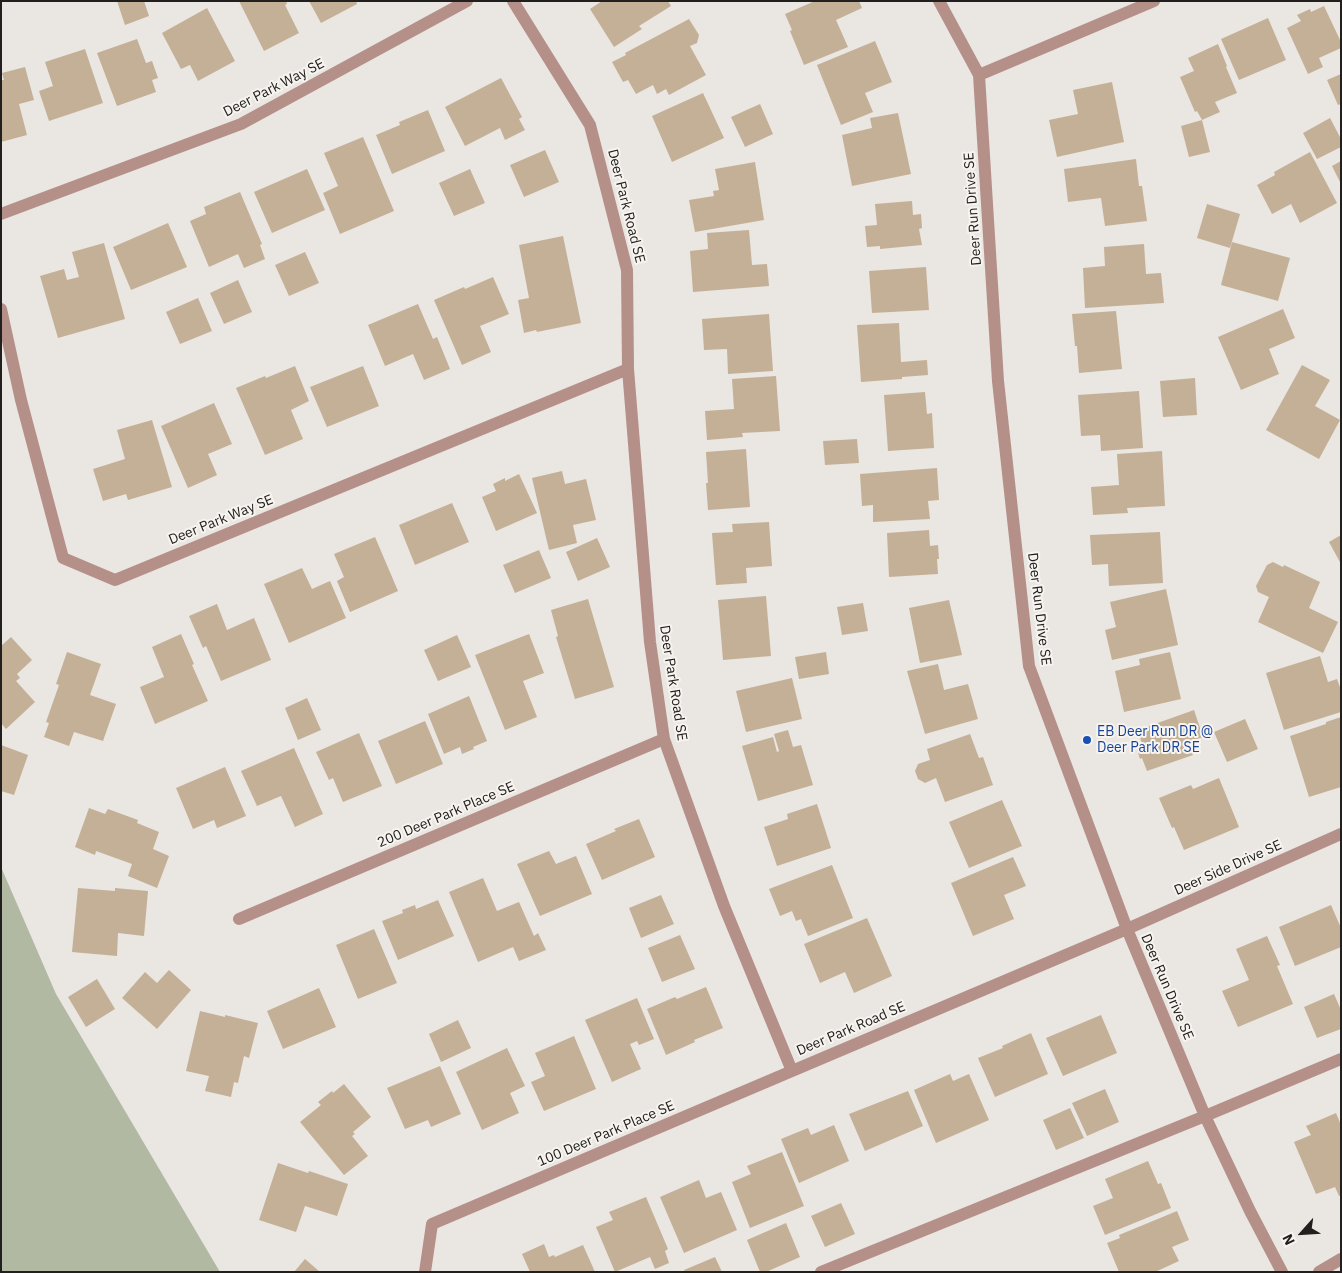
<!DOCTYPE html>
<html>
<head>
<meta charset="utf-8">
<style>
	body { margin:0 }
	#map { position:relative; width:1342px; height:1273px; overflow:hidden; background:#eae6e2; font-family:"IBM Plex Sans",sans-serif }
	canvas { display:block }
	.frame { position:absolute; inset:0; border:2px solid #21201e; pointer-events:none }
	.north { position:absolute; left:1277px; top:1208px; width:50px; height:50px; -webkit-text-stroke:4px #f7f4ef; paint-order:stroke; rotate:244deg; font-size:14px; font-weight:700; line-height:20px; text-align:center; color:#21201e }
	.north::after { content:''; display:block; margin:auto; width:18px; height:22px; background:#21201e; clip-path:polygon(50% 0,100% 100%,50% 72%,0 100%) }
</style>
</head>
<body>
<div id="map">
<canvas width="1342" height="1273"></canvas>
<div class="frame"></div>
<div class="north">N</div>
</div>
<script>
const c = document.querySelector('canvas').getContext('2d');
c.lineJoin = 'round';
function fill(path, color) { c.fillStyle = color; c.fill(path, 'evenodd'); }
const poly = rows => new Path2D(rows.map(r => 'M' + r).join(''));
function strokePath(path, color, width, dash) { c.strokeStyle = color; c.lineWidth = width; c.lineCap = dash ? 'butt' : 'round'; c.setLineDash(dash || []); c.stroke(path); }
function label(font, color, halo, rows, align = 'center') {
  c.font = font + ' "IBM Plex Sans",sans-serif'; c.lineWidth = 4; c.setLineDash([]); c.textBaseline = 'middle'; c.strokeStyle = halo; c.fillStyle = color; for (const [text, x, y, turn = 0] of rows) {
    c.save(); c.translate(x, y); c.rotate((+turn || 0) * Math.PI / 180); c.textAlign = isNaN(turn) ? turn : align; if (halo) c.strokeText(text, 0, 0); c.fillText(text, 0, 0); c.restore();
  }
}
const green = poly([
	[1,867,56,994,220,1272,1,1272]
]);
const building = poly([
	[117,1,144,1,149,16,125,25],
	[239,1,286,1,287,4,285,5,299,33,264,51],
	[309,1,356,1,357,4,321,23],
	[602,1,668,1,671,6,639,26,642,29,614,47,590,9],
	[815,1,859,1,862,8,836,20,848,47,804,65,790,31,792,30,785,14],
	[1324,6,1341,42,1341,48,1319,58,1323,67,1308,74,1287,28,1301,21,1297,15,1310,9,1311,12],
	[207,8,235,61,198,81,190,65,181,69,162,33],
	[1268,18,1286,60,1239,80,1221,39],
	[689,19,699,35,697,43,690,46,706,75,669,95,666,89,657,94,653,85,636,94,628,80,623,82,612,62,626,55,625,53],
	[137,39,146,63,152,61,158,78,152,80,156,92,117,106,97,53],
	[875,41,892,82,865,93,873,112,841,125,817,65],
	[1218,44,1227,66,1226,67,1237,93,1215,102,1220,112,1202,120,1210,152,1189,157,1181,126,1202,120,1197,111,1195,112,1180,77,1194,71,1188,58],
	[85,49,103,103,49,121,39,91,53,86,45,62],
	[25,67,34,100,19,104,27,135,1,142,1,80,4,80,2,73],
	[1341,74,1341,104,1338,105,1327,80],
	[501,78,522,117,519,119,525,130,505,140,500,128,465,146,445,107],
	[1112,82,1124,142,1057,157,1049,120,1078,114,1073,90],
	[703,93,724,138,672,162,652,116],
	[760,104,773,134,745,147,731,117],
	[428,110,445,151,392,174,376,135,400,125,399,122],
	[898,113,911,174,852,186,842,135,872,128,870,118],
	[1330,118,1341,139,1341,147,1317,159,1303,133],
	[363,137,394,211,340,234,323,193,338,186,324,153],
	[545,150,559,182,524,197,510,165],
	[1310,152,1337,203,1300,223,1291,204,1272,214,1257,185,1275,175,1274,172],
	[1136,159,1139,186,1142,186,1147,221,1105,226,1101,198,1068,202,1064,169],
	[1341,161,1341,184,1332,166],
	[755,162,764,220,695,232,689,200,714,196,713,191,719,190,715,169],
	[307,169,325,210,272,233,254,192],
	[470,169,485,203,454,216,439,183],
	[240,192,262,244,260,245,265,259,244,268,238,254,209,267,190,221,206,214,204,207],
	[912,201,913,215,921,214,922,228,919,229,922,245,880,249,880,246,867,247,865,226,877,225,875,204],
	[1207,204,1240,214,1230,248,1197,238],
	[168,223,187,267,131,290,113,247],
	[749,230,752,265,767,264,769,286,693,292,690,251,708,249,707,233],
	[563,236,581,323,537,332,536,330,524,333,518,300,529,298,519,245],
	[1232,242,1290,258,1278,301,1221,285],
	[104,243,125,319,58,338,40,276,64,269,67,280,79,277,72,252],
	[1144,244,1146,274,1161,273,1164,303,1085,308,1083,268,1105,266,1104,247],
	[305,252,319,283,289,296,275,265],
	[926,267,929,310,872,313,869,271],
	[493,277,509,314,480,326,491,352,462,365,434,300,464,287,465,289],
	[238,280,252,312,224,324,210,293],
	[198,298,212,331,180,344,166,312],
	[418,304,433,339,437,337,450,369,424,380,413,354,385,366,368,325],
	[1283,309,1295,338,1269,349,1279,374,1241,390,1218,337],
	[1116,311,1122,369,1079,373,1077,346,1075,346,1072,314],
	[769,314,773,371,728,374,727,349,704,350,702,319],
	[899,323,901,362,927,360,928,375,902,377,902,379,861,382,857,325],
	[1302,365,1330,380,1315,406,1340,420,1319,459,1266,430],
	[295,366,309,401,291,410,303,439,265,455,236,388,265,376,266,378],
	[363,366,379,406,327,427,310,387],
	[776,376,780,431,742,433,743,437,707,440,705,411,734,409,732,379],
	[1195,378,1197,415,1163,417,1160,381],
	[1139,391,1143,448,1101,451,1100,435,1081,436,1078,395],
	[925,392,927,414,932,413,934,448,888,451,884,395],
	[214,403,232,444,208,454,217,475,188,488,161,426],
	[152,420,172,487,128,500,126,494,103,501,93,469,125,459,117,430],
	[857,439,859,463,825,465,823,441],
	[746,449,750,507,708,510,706,483,708,483,706,452],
	[1162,451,1165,506,1127,508,1128,513,1093,515,1091,487,1119,485,1117,454],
	[937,468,939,500,928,501,930,519,873,522,873,505,862,506,860,474],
	[562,471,565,484,586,479,596,520,573,525,577,543,549,550,532,478],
	[519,474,537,513,496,531,482,497,496,491,493,484,505,478,505,481],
	[452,503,469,542,415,565,399,525],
	[769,522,772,566,746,568,747,583,716,585,712,533,733,532,732,524],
	[929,530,930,546,938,545,939,559,937,559,938,574,889,577,887,533],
	[1160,532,1163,583,1109,586,1108,564,1092,565,1090,535],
	[1341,535,1341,564,1329,542],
	[375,537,398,591,350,612,337,581,344,577,334,554],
	[597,538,610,567,578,581,566,552],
	[539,550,551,578,515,593,503,565],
	[1273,562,1283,567,1284,565,1320,582,1309,608,1338,622,1323,653,1258,622,1269,597,1258,592,1256,586,1267,565],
	[302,568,312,589,330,581,346,618,289,643,264,584],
	[1166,589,1178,645,1112,660,1105,630,1116,627,1110,602],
	[766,596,771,656,723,660,718,600],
	[588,599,614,687,575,699,556,637,558,636,551,610],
	[949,600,962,655,920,663,909,608],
	[863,603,868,631,842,635,837,607],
	[217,604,227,630,254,618,271,660,221,681,206,646,203,648,189,616],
	[181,634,194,664,192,665,208,701,155,724,140,687,164,677,152,647],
	[529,634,544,673,523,681,537,717,505,730,475,655],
	[457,635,471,667,438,681,424,650],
	[11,637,32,660,17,674,20,678,16,681,35,702,6,729,1,723,1,646],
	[67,652,101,664,90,695,116,704,103,741,74,732,69,746,44,737,49,723,46,722,59,685,56,684],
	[826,652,829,674,799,679,795,657],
	[1170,652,1181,699,1124,712,1115,671,1140,665,1139,659],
	[1320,656,1328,682,1337,679,1341,690,1341,712,1284,730,1266,673],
	[938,664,944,690,968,684,978,719,925,734,907,671],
	[792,678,802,719,746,732,736,691],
	[469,696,487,741,473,747,474,749,462,754,460,747,444,754,428,714],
	[307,698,321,730,298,740,285,708],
	[1194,710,1203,737,1188,742,1193,755,1147,771,1142,758,1140,759,1136,746,1142,744,1138,730],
	[1341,717,1341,787,1309,797,1290,736,1326,724,1326,722],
	[1245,719,1258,749,1227,762,1214,732],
	[425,721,443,764,396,784,378,741],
	[788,730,793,747,801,745,813,785,758,801,742,746,773,737,777,752,779,751,774,734],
	[359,733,382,786,343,802,333,778,329,780,316,752],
	[970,734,979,758,983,757,993,785,945,802,936,778,925,783,918,779,915,771,918,764,930,760,927,749],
	[1,745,28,755,14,795,1,791],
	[294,748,323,814,295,827,281,796,257,806,241,771],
	[225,767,246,816,217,828,214,820,193,829,176,788],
	[1219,778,1239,827,1184,850,1174,827,1172,828,1159,798,1191,785,1193,789],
	[1002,800,1022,846,969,868,949,822],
	[817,804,831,848,777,866,764,827,788,819,787,814],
	[89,808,105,814,108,809,138,820,137,823,159,832,153,849,169,856,157,888,128,876,132,864,96,851,95,855,75,847],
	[639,819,655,857,602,880,586,844,616,831,614,829],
	[549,851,556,864,576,856,592,894,540,916,517,864],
	[1013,857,1026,886,1004,895,1014,919,973,936,951,883],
	[832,865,853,918,808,936,801,919,796,921,792,911,780,916,769,889],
	[483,878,497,911,519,902,534,936,538,933,546,950,519,961,513,947,478,962,449,892],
	[78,888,115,891,115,888,148,891,144,936,118,933,117,956,72,952],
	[661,895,674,924,641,938,629,908],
	[438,900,454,936,398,960,382,921,403,913,402,910,415,905,416,909],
	[1331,905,1341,928,1341,947,1295,966,1279,927],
	[867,918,892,976,854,993,845,972,820,983,804,944],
	[374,929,397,983,358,999,336,945],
	[680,935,695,969,662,982,648,948],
	[1267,936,1280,965,1277,966,1293,1004,1238,1027,1222,991,1249,980,1236,949],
	[169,970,191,990,157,1029,122,998,145,972,157,983],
	[97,979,115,1009,86,1027,68,997],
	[706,987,723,1028,694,1040,695,1042,666,1055,647,1009,675,997,677,999],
	[319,988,336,1027,283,1049,267,1011],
	[1334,994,1341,1010,1341,1029,1317,1038,1304,1007],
	[637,998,654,1039,639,1045,637,1041,630,1044,641,1069,612,1082,585,1020],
	[200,1011,225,1017,225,1015,258,1023,249,1058,244,1056,238,1083,234,1082,231,1097,205,1091,209,1076,186,1071],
	[1101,1015,1117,1053,1063,1076,1046,1038],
	[458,1020,471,1048,441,1062,429,1034],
	[1031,1033,1048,1074,995,1097,978,1058,1003,1048,1002,1046],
	[574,1036,596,1089,544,1111,531,1082,545,1076,535,1053],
	[507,1048,525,1086,510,1093,519,1113,482,1130,456,1072],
	[440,1066,461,1114,431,1127,428,1120,405,1129,387,1088],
	[950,1074,953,1081,969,1074,989,1120,936,1143,914,1090],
	[344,1084,371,1117,353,1132,355,1134,352,1136,368,1156,344,1175,300,1122,321,1105,318,1102,332,1091,333,1093],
	[1105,1089,1119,1122,1087,1136,1072,1103],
	[908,1091,923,1126,865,1151,849,1114],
	[1070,1108,1084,1138,1056,1150,1043,1120],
	[1336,1113,1341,1125,1341,1195,1339,1196,1335,1187,1316,1194,1294,1142,1311,1135,1306,1126],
	[834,1125,849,1161,799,1183,781,1139,808,1128,811,1135],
	[782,1152,804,1206,750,1228,732,1182,751,1174,747,1166],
	[1148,1161,1158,1184,1161,1183,1171,1208,1105,1235,1093,1206,1113,1198,1105,1179],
	[278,1163,308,1173,309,1171,348,1184,337,1216,305,1206,296,1232,259,1220],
	[699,1180,706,1198,721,1192,737,1230,684,1253,660,1197],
	[646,1197,668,1249,665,1251,669,1263,655,1269,650,1257,615,1272,596,1227,613,1220,609,1212],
	[841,1203,855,1234,825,1247,811,1216],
	[1177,1211,1189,1240,1172,1247,1179,1261,1155,1272,1119,1272,1107,1243,1120,1238,1119,1235],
	[786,1223,800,1257,766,1272,760,1272,747,1240],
	[544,1244,549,1257,554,1255,555,1257,583,1245,595,1272,530,1272,522,1254],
	[715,1257,722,1272,685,1272,684,1270],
	[305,1259,320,1272,294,1272]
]);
const minor = poly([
	[513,1,590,125,627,270,628,369,650,642,664,739,724,906,792,1071,1127,929,1341,834],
	[939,1,979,75,998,381,1029,666,1127,929,1205,1116,1250,1211,1282,1272],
	[979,75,1154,1],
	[1,214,241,124,467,1],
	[1,309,21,400,63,558,115,580,628,369],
	[239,919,664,739],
	[425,1272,432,1224,792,1071],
	[821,1272,1205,1116,1341,1059],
	[1319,1272,1341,1259]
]);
const markers = [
	[1087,740,5,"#1a4fb4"]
];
const streetNames = [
	["Deer Park Way SE",274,88,-27],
	["Deer Park Road SE",626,206,76],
	["Deer Run Drive SE",973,209,-94],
	["Deer Park Way SE",221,520,-22],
	["Deer Run Drive SE",1039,609,83],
	["Deer Park Road SE",673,683,81],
	["200 Deer Park Place SE",446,815,-23],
	["Deer Side Drive SE",1228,868,-24],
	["Deer Run Drive SE",1167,987,67],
	["Deer Park Road SE",851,1029,-23],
	["100 Deer Park Place SE",606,1134,-23]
];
const transitNames = [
	["EB Deer Run DR @",1097,732],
	["Deer Park DR SE",1097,748]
];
fill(green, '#b2b9a3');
fill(building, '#c4b096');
strokePath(minor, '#b59088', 12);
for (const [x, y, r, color] of markers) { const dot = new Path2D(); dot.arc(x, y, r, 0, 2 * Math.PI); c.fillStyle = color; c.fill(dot); strokePath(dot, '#f7f4ef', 2); }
label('14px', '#21201e', '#f7f4ef', streetNames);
label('14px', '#164399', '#f7f4ef', transitNames, 'left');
</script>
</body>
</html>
